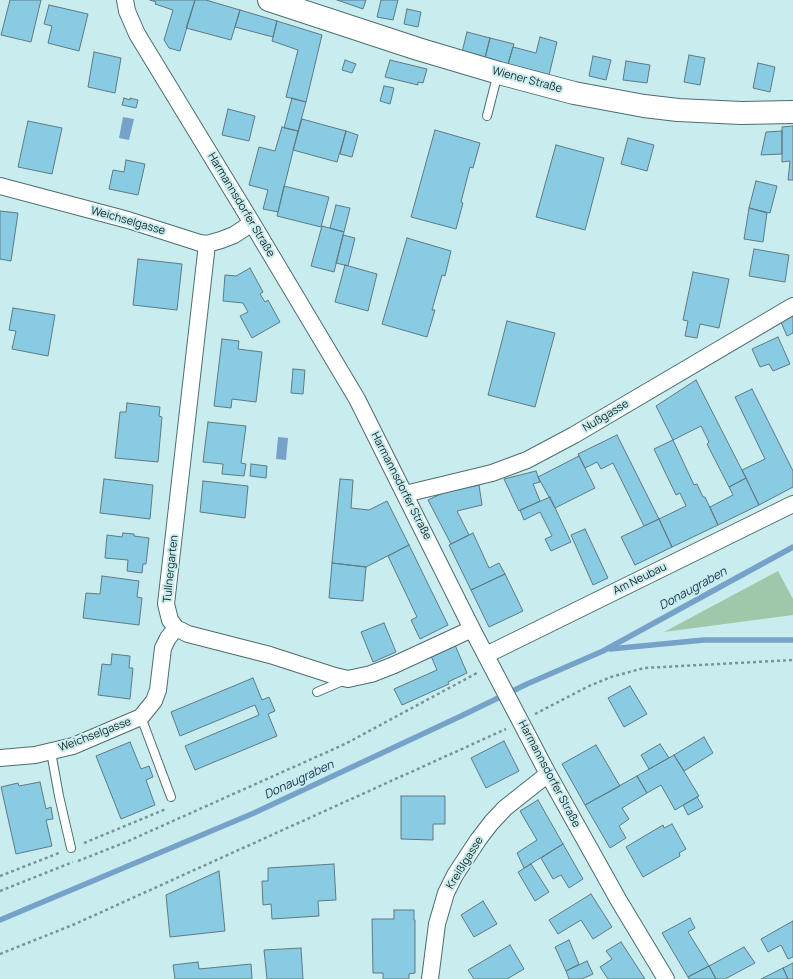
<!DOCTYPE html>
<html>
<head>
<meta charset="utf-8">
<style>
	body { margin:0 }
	canvas { display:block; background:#c9edef }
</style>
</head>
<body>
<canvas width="793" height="979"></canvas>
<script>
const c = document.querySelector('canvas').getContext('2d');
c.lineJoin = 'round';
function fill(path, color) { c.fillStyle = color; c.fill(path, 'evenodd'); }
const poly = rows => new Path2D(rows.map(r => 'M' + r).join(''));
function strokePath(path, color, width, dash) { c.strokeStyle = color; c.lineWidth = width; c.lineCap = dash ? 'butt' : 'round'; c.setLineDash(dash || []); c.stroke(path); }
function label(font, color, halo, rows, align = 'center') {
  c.font = font + ' Manrope,sans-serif'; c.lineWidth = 4; c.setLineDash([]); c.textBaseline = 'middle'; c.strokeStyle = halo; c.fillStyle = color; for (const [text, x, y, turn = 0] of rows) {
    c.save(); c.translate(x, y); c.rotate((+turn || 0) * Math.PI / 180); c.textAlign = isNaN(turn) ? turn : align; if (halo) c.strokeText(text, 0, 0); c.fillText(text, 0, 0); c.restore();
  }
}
const green = poly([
	[778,571,793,599,793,615,664,632]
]);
const water = poly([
	[123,117,134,119,129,140,119,138],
	[278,437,288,438,286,460,276,459]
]);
const stream = poly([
	[610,649,704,640,793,640],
	[0,920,254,813,461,716,527,684,603,651,793,547]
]);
const building = poly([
	[10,0,41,0,31,42,1,35,10,0],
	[150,0,195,0,180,51,169,48,164,40,173,10,155,4,156,2,150,0],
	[195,0,206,0,240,10,231,40,186,28,195,0],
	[337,0,366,0,363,9,337,0],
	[381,0,398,0,393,20,377,17,381,0],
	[49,5,88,14,79,51,48,43,52,26,44,24,49,5],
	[407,9,421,12,418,27,404,24,407,9],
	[240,10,277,21,273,37,235,27,240,10],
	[277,21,322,35,306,102,286,97,298,50,272,41,277,21],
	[467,32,490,38,485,58,462,52,467,32],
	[540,37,557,42,549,75,508,64,513,47,536,53,540,37],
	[490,38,514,44,508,64,485,58,490,38],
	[94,52,121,58,115,93,88,87,94,52],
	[689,55,705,58,700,85,684,82,689,55],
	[593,56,611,60,606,80,589,76,593,56],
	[345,60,356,64,352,73,342,70,345,60],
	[390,60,427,69,423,83,418,82,418,85,385,77,390,60],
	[626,61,650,65,647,83,623,80,626,61],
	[758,63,775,67,770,92,753,88,758,63],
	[384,86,394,88,390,104,380,101,384,86],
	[124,98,130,100,130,98,138,100,136,108,122,105,124,98],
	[292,98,306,102,298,131,284,128,292,98],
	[228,109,255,116,249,141,222,135,228,109],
	[302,119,346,131,337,162,293,150,302,119],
	[28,121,62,128,52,174,18,167,28,121],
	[793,126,793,180,788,180,790,161,782,162,782,127,793,126],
	[282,127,298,131,278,212,263,209,268,190,249,185,259,147,275,151,282,127],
	[435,130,480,143,473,168,470,167,461,202,463,203,456,229,411,217,435,130],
	[346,131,358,135,352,157,340,154,346,131],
	[782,131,782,154,761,155,766,132,782,131],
	[628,138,654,145,647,171,621,164,628,138],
	[556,145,604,158,585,230,536,217,556,145],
	[126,160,145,164,138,195,109,189,113,170,124,172,126,160],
	[756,181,777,186,770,213,749,208,756,181],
	[284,186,329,197,321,227,277,216,284,186],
	[336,205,350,208,344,232,330,228,336,205],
	[749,208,767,213,763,242,744,239,749,208],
	[0,211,18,213,11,261,0,259,0,211],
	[322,226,344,232,334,272,311,266,322,226],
	[343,235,355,238,348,266,336,263,343,235],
	[407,238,451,251,445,276,442,275,432,310,435,310,427,337,382,324,407,238],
	[754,249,789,255,785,282,749,276,754,249],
	[138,259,182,264,177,310,133,305,138,259],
	[345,265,377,274,368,311,335,302,345,265],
	[250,268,263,292,260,294,265,302,268,300,280,322,252,338,240,316,248,312,243,303,223,301,225,275,236,276,250,268],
	[693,272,729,279,719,328,700,324,697,338,685,336,688,321,683,320,693,272],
	[13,308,55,315,48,356,12,349,16,331,9,330,13,308],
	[793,315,793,333,787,336,780,320,793,315],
	[507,321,555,333,535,407,488,395,507,321],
	[778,337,790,364,773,371,769,364,760,367,752,349,778,337],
	[222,339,239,341,238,349,262,352,256,402,232,399,231,408,214,406,222,339],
	[293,369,305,370,303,394,291,393,293,369],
	[696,380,746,478,729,487,707,444,709,442,701,426,673,440,656,406,696,380],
	[752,389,793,471,793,487,759,505,742,470,765,459,735,397,752,389],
	[127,403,160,407,159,416,162,417,158,462,115,458,120,412,126,412,127,403],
	[208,422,246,426,241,463,246,464,244,476,222,474,223,464,203,462,208,422],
	[617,435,659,519,644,526,613,463,601,469,597,462,585,468,578,454,617,435],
	[673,440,694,485,697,484,703,497,705,497,718,525,672,547,659,519,686,506,680,493,676,495,654,449,673,440],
	[579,456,595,488,555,508,538,477,579,456],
	[251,464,267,466,266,478,250,476,251,464],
	[536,471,540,482,533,484,540,501,519,511,504,479,536,471],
	[746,478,759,505,718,525,710,507,733,495,729,487,746,478],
	[104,479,153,485,150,519,100,513,104,479],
	[340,479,353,480,351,508,369,510,387,501,409,545,366,567,332,563,340,479],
	[203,481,248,486,245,518,200,512,203,481],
	[479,485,482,505,457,511,469,535,451,544,428,500,445,492,479,485],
	[550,497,571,542,551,551,545,539,552,536,540,512,524,520,520,510,550,497],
	[659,519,672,547,635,565,621,537,659,519],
	[585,529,608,578,593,585,571,535,585,529],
	[123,533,134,534,134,536,149,538,146,564,143,564,142,573,127,571,128,560,105,558,107,535,122,537,123,533],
	[473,533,489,568,499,563,505,574,471,590,449,545,473,533],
	[409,545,448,625,420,639,411,620,417,617,388,556,409,545],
	[332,563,366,567,363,601,329,598,332,563],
	[505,574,523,611,489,627,471,590,505,574],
	[102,576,139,581,137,597,142,598,139,625,83,618,86,593,100,594,102,576],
	[384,623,396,652,373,662,361,632,384,623],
	[455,645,467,673,448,682,449,684,402,705,394,689,437,670,431,656,455,645],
	[112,654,130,656,129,668,133,668,130,699,98,695,102,664,111,665,112,654],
	[253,678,262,700,269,697,275,711,268,714,277,736,195,770,185,746,259,715,255,705,180,736,171,712,253,678],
	[630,686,647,714,624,727,608,698,630,686],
	[704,737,713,753,684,771,674,755,704,737],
	[504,741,519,771,486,788,471,758,504,741],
	[130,742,141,769,149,766,153,777,146,780,155,805,121,819,96,756,130,742],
	[660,744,669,758,649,769,641,755,660,744],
	[596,745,620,786,585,805,562,764,596,745],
	[674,755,699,796,675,810,661,785,647,793,637,776,674,755],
	[637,776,647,793,622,808,629,819,619,826,626,838,610,848,585,805,637,776],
	[40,782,46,809,51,807,53,819,46,820,52,846,16,854,1,787,18,783,19,786,40,782],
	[401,796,445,796,445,824,433,824,433,840,401,839,401,796],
	[697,797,703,807,688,815,683,805,697,797],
	[538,800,563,844,524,868,517,853,537,840,520,811,538,800],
	[672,824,686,849,679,853,680,856,643,877,626,847,663,825,664,828,672,824],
	[563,844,583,879,569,888,561,875,553,879,541,858,563,844],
	[334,864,336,900,318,901,319,916,272,919,271,904,263,905,262,881,268,881,268,868,334,864],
	[531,864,549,892,535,901,518,872,531,864],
	[219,871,225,931,170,937,166,895,219,871],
	[591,894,612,927,593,939,581,920,558,934,549,920,591,894],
	[483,901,497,924,474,937,461,915,483,901],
	[394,910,414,910,414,920,415,920,415,973,409,974,409,979,383,979,383,973,373,973,372,919,394,919,394,910],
	[690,918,695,928,688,932,709,966,688,977,662,933,690,918],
	[793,921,793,957,788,959,781,945,768,952,761,939,793,921],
	[569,940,579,964,566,971,555,947,569,940],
	[621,942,645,979,608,979,600,967,612,959,606,951,621,942],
	[510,945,524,969,507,979,474,979,468,970,510,945],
	[744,947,755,963,725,979,716,979,709,966,744,947],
	[301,948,303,979,267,979,264,950,301,948],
	[587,961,593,974,582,979,569,979,566,971,587,961],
	[198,962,199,969,251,964,252,979,175,979,173,965,198,962],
	[793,963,793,979,788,979,783,968,793,963],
	[709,966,716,979,689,979,688,977,709,966],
	[783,968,788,979,761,979,783,968]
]);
const path = poly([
	[535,714,589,686,611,677,644,668,793,660],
	[84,843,166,809],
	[78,861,126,842,345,744,477,673],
	[0,876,59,853],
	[0,891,73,862],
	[0,954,75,924,506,729]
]);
const lane = poly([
	[487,116,498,73],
	[317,692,345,680],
	[141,717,171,797],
	[51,752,59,796,71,848]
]);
const street = poly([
	[125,0,127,11,137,34,252,223,357,399,472,629,548,774,619,901,666,979],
	[0,186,128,220,200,243,207,244,221,240,234,235,252,223],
	[207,244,166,604,170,620,176,628,188,634,270,655,335,676,348,679,371,674,394,665,472,629],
	[405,494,492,473,527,460,574,435,793,306],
	[486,655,793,504],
	[0,758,35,755,73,746,141,717,154,701,158,690,163,648,168,638,176,628],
	[430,979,437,924,446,893,455,875,478,840,491,823,505,808,548,774]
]);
const secondary = poly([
	[269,0,418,49,499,73,574,93,644,106,678,110,741,113,793,112]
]);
const streetNames = [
	["Wiener Straße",527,80,15],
	["Harmannsdorfer Straße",241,205,59],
	["Weichselgasse",128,221,16],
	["Nußgasse",606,416,-31],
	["Harmannsdorfer Straße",401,486,63],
	["Tullnergarten",171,569,-84],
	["Am Neubau",640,579,-26],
	["Weichselgasse",95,735,-21],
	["Harmannsdorfer Straße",549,774,62],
	["Kreißlgasse",465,863,-58]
];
const waterNames = [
	["Donaugraben",693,589,-29],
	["Donaugraben",299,780,-25]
];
fill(green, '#9fc7a9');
fill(water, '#76a2c9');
strokePath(stream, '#76a2c9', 5.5);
fill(building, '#89cbe3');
strokePath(building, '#5d7a85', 1);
strokePath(lane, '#4c6d6e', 10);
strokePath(street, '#4c6d6e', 18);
strokePath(secondary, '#4c6d6e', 24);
strokePath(path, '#7a9495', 2.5, [3, 3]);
strokePath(lane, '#fff', 8);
strokePath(street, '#fff', 16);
strokePath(secondary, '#fff', 22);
label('11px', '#152223', '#c9edef', streetNames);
label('italic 12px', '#11324e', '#c9edef', waterNames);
</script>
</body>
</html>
